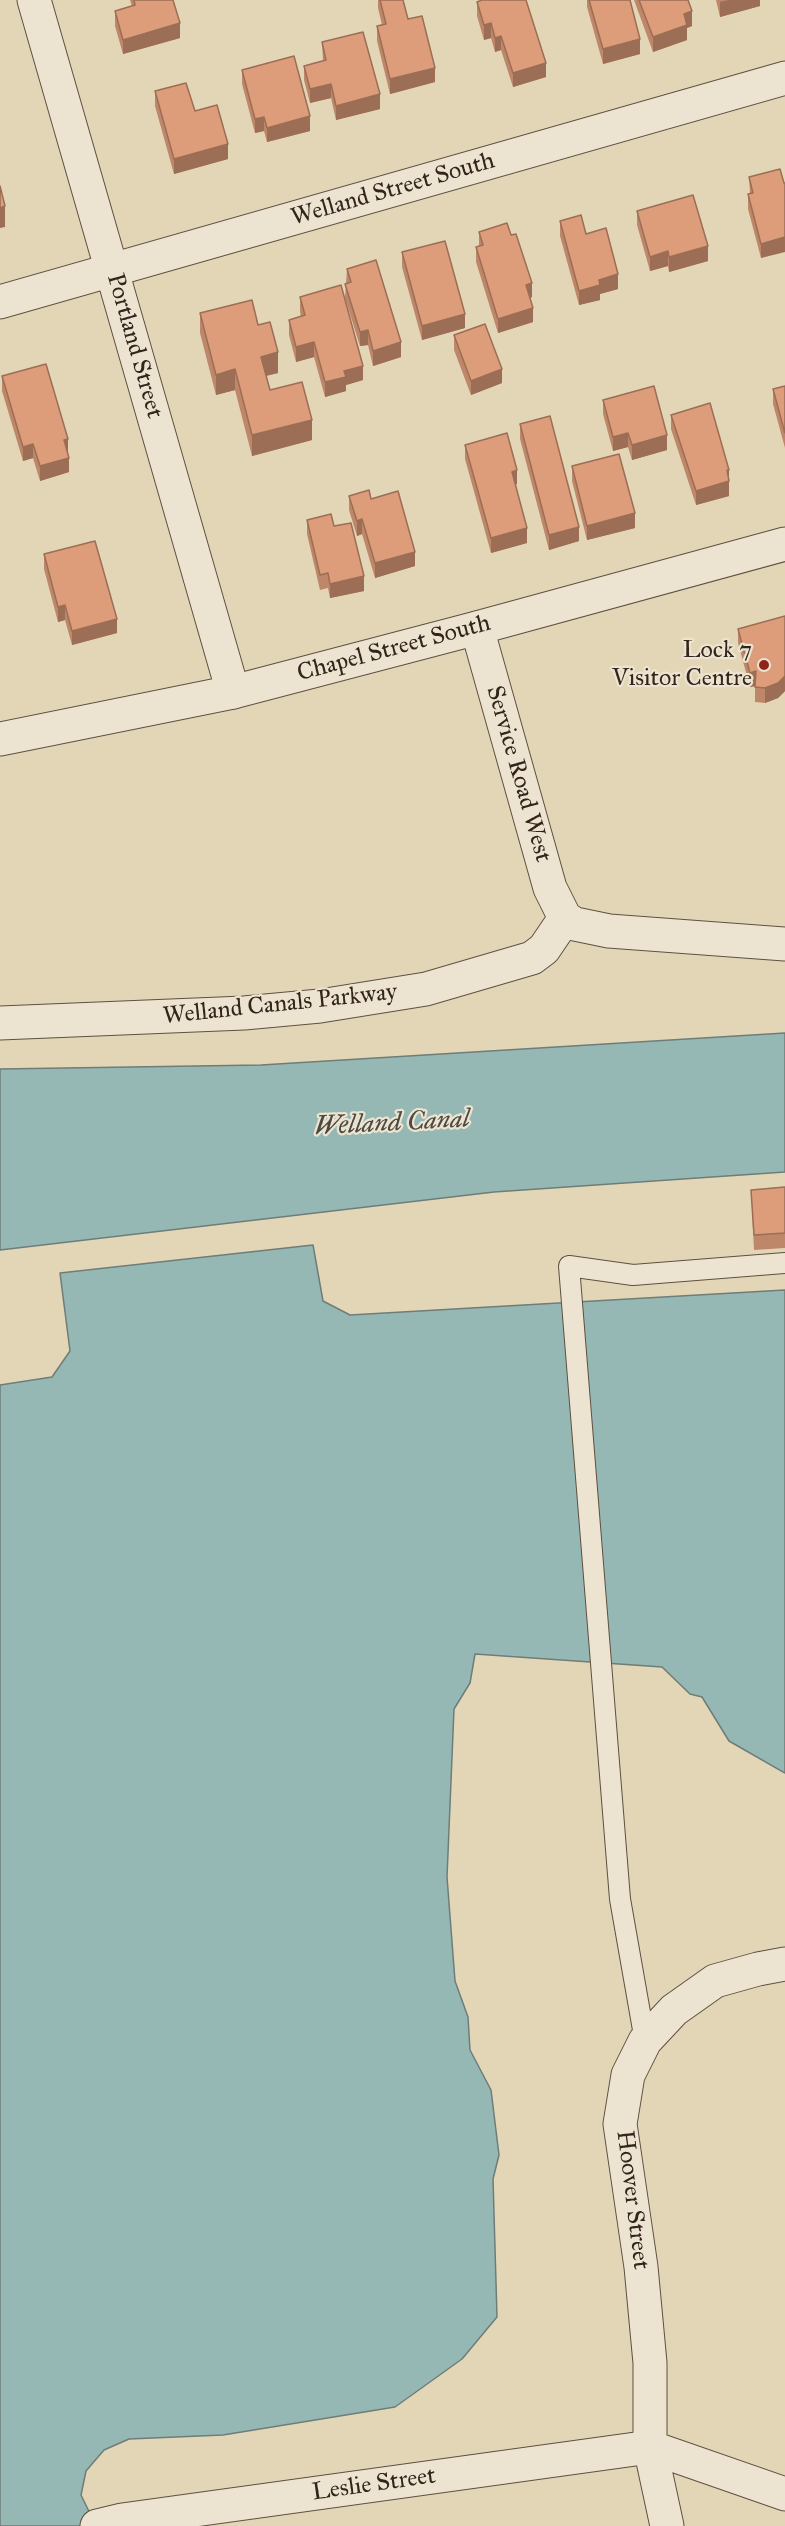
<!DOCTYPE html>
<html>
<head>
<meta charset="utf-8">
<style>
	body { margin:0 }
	canvas { display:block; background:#e2d6b6 }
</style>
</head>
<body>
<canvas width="785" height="2526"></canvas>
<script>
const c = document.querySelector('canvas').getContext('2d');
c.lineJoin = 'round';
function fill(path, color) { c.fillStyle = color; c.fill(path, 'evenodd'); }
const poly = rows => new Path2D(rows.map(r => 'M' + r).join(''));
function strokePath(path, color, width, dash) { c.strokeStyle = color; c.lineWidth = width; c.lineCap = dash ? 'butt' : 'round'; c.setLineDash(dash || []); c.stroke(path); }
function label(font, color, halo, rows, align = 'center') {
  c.font = font + ' "IM FELL Great Primer",serif'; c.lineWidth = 4.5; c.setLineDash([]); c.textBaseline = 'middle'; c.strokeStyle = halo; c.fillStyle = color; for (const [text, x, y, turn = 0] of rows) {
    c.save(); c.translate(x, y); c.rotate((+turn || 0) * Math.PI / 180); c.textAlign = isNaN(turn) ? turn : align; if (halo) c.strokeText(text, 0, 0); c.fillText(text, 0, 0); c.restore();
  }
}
const water = poly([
	[785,1033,785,1172,494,1192,0,1250,0,1069,261,1065,785,1033],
	[313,1245,323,1301,350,1315,785,1290,785,1773,729,1741,702,1697,690,1694,662,1667,475,1654,470,1683,454,1709,447,1877,455,1981,468,2017,470,2050,491,2090,499,2155,493,2179,497,2317,462,2359,395,2407,223,2435,129,2439,104,2450,86,2471,81,2495,96,2526,0,2526,0,1385,52,1377,70,1351,60,1273,313,1245]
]);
const service = poly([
	[645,2041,620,1899,569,1266,633,1275,785,1263]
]);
const minor = poly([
	[0,302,785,78],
	[477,628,785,544],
	[0,739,233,692],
	[0,1023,244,1013,320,1006,426,989,532,958,544,949,565,918],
	[97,2526,122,2520,650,2447,785,2494],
	[667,2526,650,2447,650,2363,641,2267,620,2124,628,2075,645,2041,674,2010,715,1981,758,1969,785,1964]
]);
const tertiary = poly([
	[34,0,233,692,477,628,550,888,565,918,575,924,609,931,785,944]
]);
const wall = poly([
	[130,0,173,0,180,38,123,54,115,26,115,11,132,6],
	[378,0,403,0,408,19,435,82,390,94,377,41,377,26,382,25,378,8],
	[587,0,630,0,640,54,603,64,587,7],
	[634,0,688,0,692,26,687,28,687,40,653,52],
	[716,0,760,0,760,6,720,17],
	[477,2,546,77,513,87,501,50,495,52,491,38,484,40,477,16],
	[322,42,380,109,336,120,331,98,310,103,304,80,304,66,323,61],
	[242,70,310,131,267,142,264,131,255,133,242,84],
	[155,91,195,111,228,159,174,174,155,106],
	[749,177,784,183,761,258,748,209,748,194,750,194],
	[637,211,708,261,669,272,668,266,650,271,637,225],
	[560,221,586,234,618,289,600,294,600,300,579,305,560,236],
	[479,232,532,297,530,298,533,322,498,333,476,262,476,247,479,246],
	[402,252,465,328,422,340,402,267],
	[347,269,401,357,373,366,368,345,360,346,345,298],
	[300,297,363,380,346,385,346,391,325,397,314,357,296,362,289,335,289,320,301,317,300,311],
	[200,313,258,325,278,373,266,376,270,390,312,440,252,456,235,390,216,395,200,333],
	[454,335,502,383,471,395,454,350],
	[2,376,68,452,69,472,40,481,33,458,23,461,2,391],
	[785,386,785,448,773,404,773,389],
	[603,400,667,450,632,460,628,447,613,451,603,414],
	[671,415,729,470,729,496,696,505,671,429],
	[520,424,579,541,549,550,520,439],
	[465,445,517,484,515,485,527,543,491,553,465,459],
	[572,466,635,528,587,540,572,481],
	[349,496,371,499,415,566,375,578,362,534,357,536,349,510],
	[307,520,334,526,364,591,330,598,328,588,320,590,307,534],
	[44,554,117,633,72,645,65,620,58,622,44,569],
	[785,616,785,691,778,698,765,703,755,702,755,686,750,687,738,643,738,629],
	[785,1187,785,1248,754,1250,751,1190]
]);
const shadedWall = poly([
	[729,0,760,0,760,6,720,17,720,2],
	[692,11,692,26,687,28,687,40,653,52,653,37,684,14],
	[180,23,180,38,123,54,123,40],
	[491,23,491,38,484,40,484,25],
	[501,36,501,50,495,52,495,38],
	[640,39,640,54,603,64,603,49],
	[546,63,546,77,513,87,513,73],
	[435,68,435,82,390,94,390,79],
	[331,84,331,98,310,103,310,89],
	[380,94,380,109,336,120,336,106],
	[310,116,310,131,267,142,267,128],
	[264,117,264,131,255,133,255,119],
	[228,144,228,159,174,174,174,159],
	[5,206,5,227,0,228,0,208],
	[785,237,785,252,761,258,761,244],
	[708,246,708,261,669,272,669,257],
	[668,251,668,266,650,271,650,257],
	[618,274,618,289,600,294,600,300,579,305,579,291,599,280],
	[532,283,532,297,526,300,526,285],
	[533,308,533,322,498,333,498,319],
	[465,314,465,328,422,340,422,326],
	[368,330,368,345,360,346,360,332],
	[314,342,314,357,296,362,296,347],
	[401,342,401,357,373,366,373,351],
	[278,352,278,373,261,377,261,357],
	[363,366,363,380,346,385,346,391,325,397,325,382,344,371],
	[235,369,235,390,216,395,216,375],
	[502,369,502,383,471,395,471,381],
	[312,420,312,440,252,456,252,435],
	[628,433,628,447,613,451,613,437],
	[667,435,667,450,632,460,632,445],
	[68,439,68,454,64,440],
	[33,444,33,458,23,461,23,447],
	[69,458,69,472,40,481,40,466],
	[517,470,517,484,512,486,512,472],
	[727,470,729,470,729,496,696,505,696,491],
	[635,513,635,528,587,540,587,526],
	[362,519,362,534,357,536,357,521],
	[579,527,579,541,549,550,549,535],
	[527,528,527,543,491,553,491,538],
	[415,552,415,566,375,578,375,563],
	[364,576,364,591,330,598,330,584],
	[65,605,65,620,58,622,58,607],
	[117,619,117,633,72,645,72,631],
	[756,671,756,686,750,687,750,673],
	[785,676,785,691,778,698,765,703,765,688]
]);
const building = poly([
	[134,0,173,0,180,23,123,40,115,11,135,5,134,0],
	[380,0,403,0,408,19,422,16,435,68,390,79,377,26,386,24,380,0],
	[482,0,526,0,546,63,513,73,501,36,495,38,491,23,484,25,477,2,482,0],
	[589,0,630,0,640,39,603,49,589,0],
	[639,0,688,0,692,11,684,14,687,25,653,37,639,0],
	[363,32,380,94,336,106,331,84,310,89,304,66,326,60,322,42,363,32],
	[294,56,310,116,267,128,264,117,255,119,242,70,294,56],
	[186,83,195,111,217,105,228,144,174,159,155,91,186,83],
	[780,169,784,183,785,183,785,237,761,244,748,194,753,193,749,177,780,169],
	[0,186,5,206,0,208,0,186],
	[693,195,708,246,669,257,668,251,650,257,637,211,693,195],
	[581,215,586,234,606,228,618,274,599,280,600,285,579,291,560,221,581,215],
	[507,223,511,235,516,234,532,283,526,285,533,308,498,319,476,247,483,245,479,232,507,223],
	[445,241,465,314,422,326,402,252,445,241],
	[376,260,401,342,373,351,368,330,360,332,345,284,351,282,347,269,376,260],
	[341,285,363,366,344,371,346,377,325,382,314,342,296,347,289,320,305,315,300,297,341,285],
	[252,300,258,325,270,322,278,352,261,357,270,390,302,382,312,420,252,435,235,369,216,375,200,313,252,300],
	[485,324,502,369,471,381,454,335,485,324],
	[46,364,68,439,64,440,69,458,40,466,33,444,23,447,2,376,46,364],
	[654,386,667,435,632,445,628,433,613,437,603,400,654,386],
	[785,386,785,433,773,389,785,386],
	[710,403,729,470,727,470,729,481,696,491,671,415,710,403],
	[550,416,579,527,549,535,520,424,550,416],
	[507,433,517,470,512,472,527,528,491,538,465,445,507,433],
	[619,454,635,513,587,526,572,466,619,454],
	[369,490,371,499,398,491,415,552,375,563,362,519,357,521,349,496,369,490],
	[331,514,334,526,351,523,364,576,330,584,328,573,320,575,307,520,331,514],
	[95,541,117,619,72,631,65,605,58,607,44,554,95,541],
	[785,616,785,676,778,683,765,688,755,687,756,671,750,673,738,629,785,616],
	[785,1187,785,1233,754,1235,751,1190,785,1187]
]);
const markers = [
	[764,665,6,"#8f2418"]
];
const streetNames = [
	["Welland Street South",393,190,-16],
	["Portland Street",134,346,74],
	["Chapel Street South",394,649,-15],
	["Service Road West",518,774,74],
	["Welland Canals Parkway",280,1005,-6],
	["Hoover Street",632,2200,83],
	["Leslie Street",374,2485,-8]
];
const poiNames = [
	["Lock 7",752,651],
	["Visitor Centre",752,679]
];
const waterNames = [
	["Welland Canal",392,1124,-3]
];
fill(water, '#96b8b5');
strokePath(water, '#6e7d78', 1.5);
strokePath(service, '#5f5042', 22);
strokePath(minor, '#5f5042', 35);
strokePath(tertiary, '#5f5042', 35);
strokePath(service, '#ece4d0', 20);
strokePath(minor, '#ece4d0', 33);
strokePath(tertiary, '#ece4d0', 33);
fill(wall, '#be8769');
fill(shadedWall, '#9b6e55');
fill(building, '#dd9d7a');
strokePath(building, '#9b6e55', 1.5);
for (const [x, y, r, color] of markers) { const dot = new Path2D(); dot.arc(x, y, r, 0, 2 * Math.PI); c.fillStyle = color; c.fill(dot); strokePath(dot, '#ece4d0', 2); }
label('24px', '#33241c', '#ece4d0', streetNames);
label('24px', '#33241c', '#ece4d0', poiNames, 'right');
label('italic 26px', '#4c4942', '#ece4d0', waterNames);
</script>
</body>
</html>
